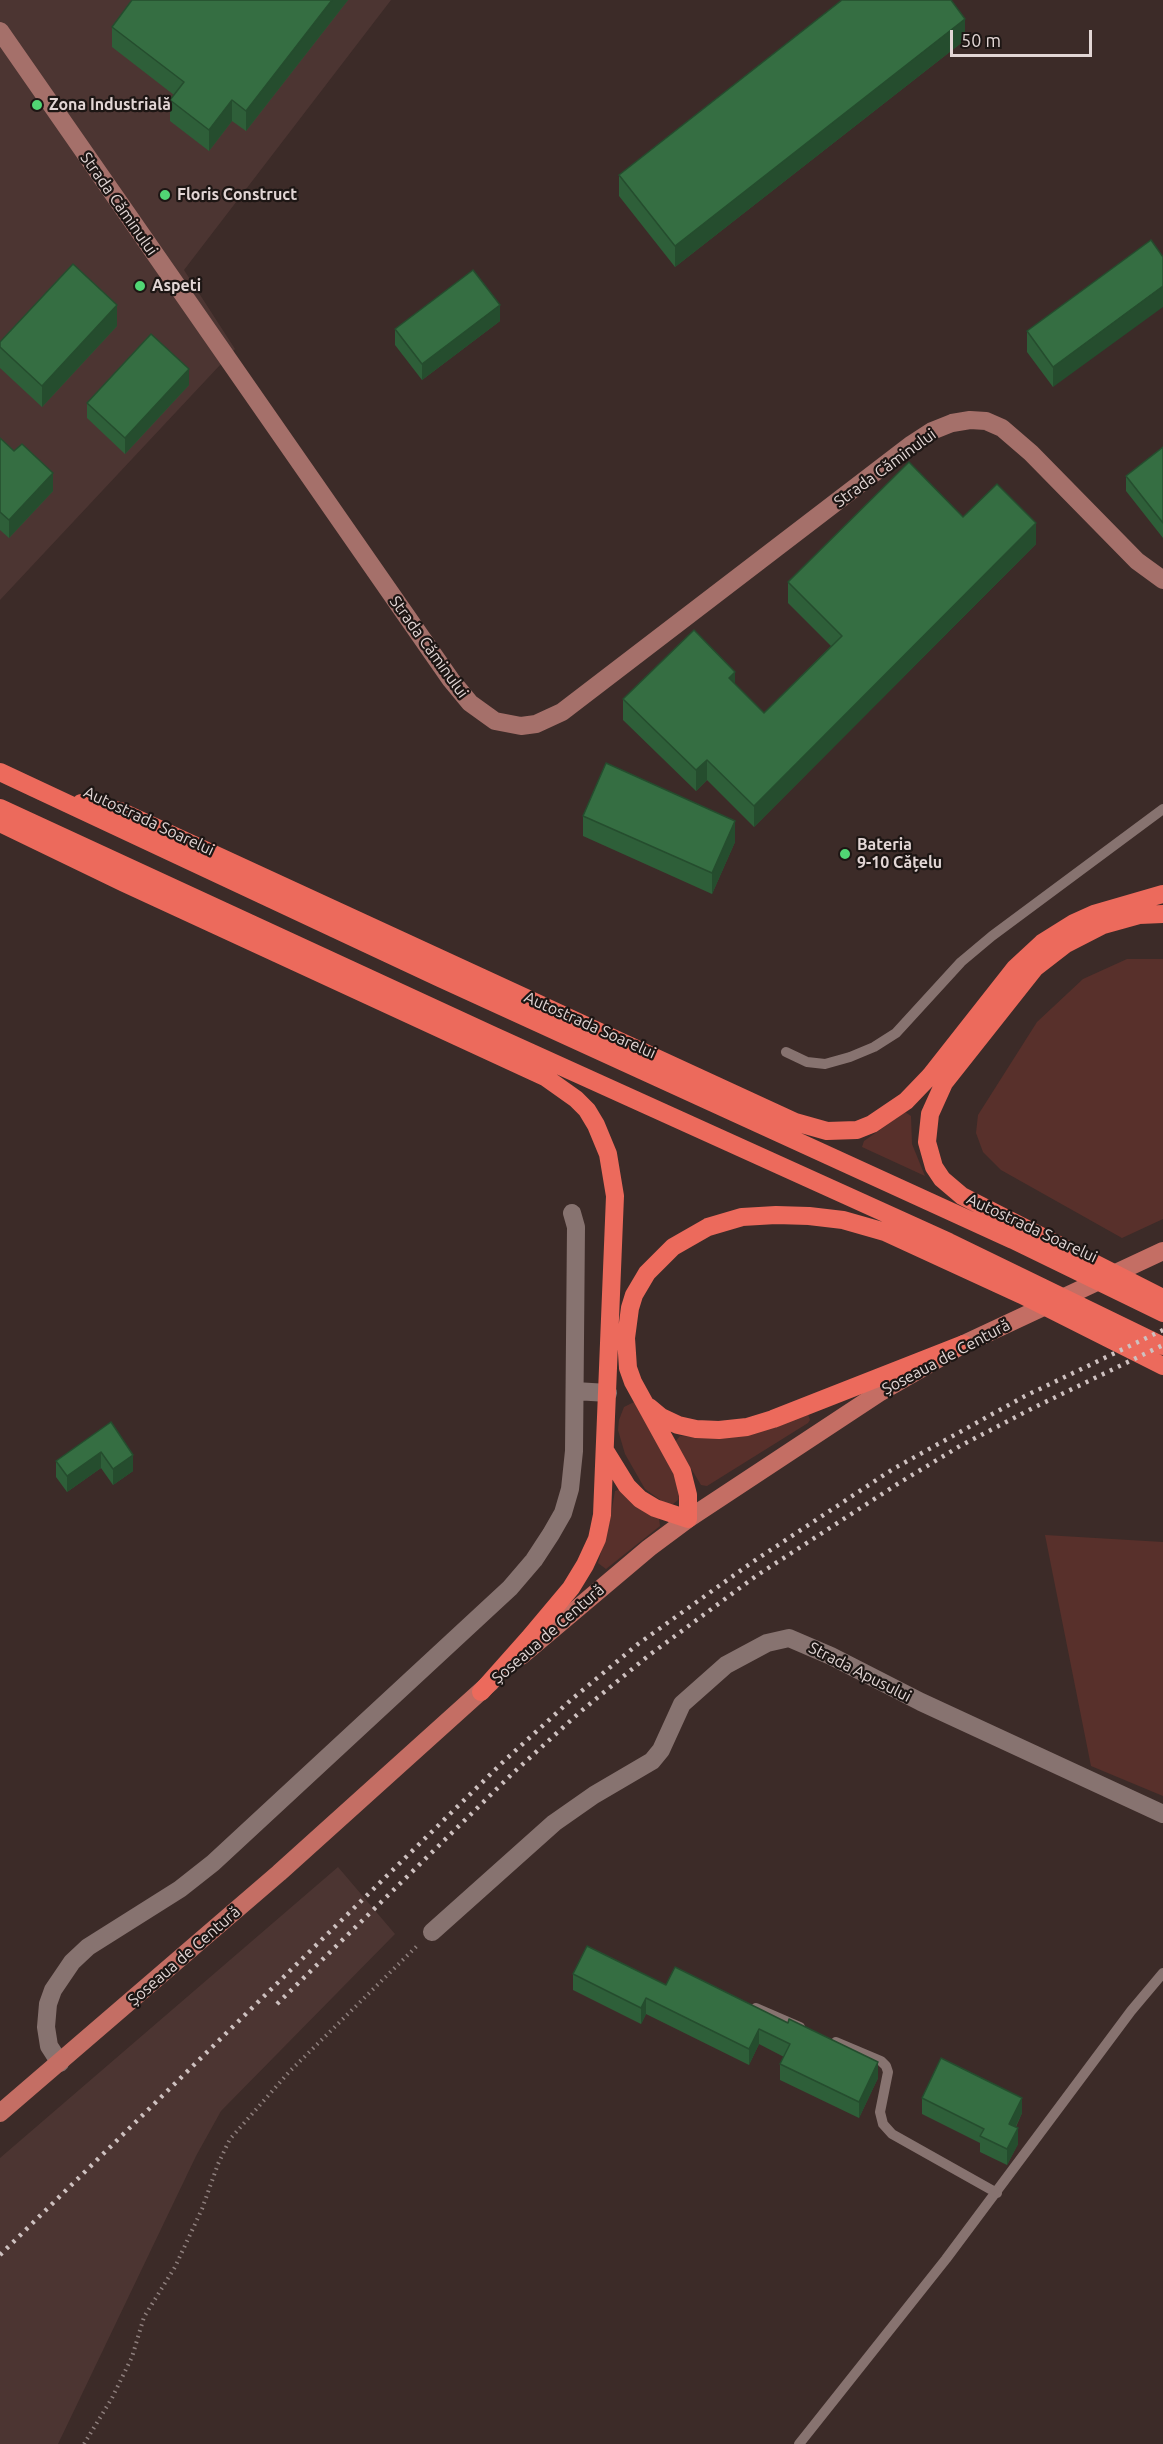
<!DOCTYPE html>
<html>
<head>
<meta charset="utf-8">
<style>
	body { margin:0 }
	#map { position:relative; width:1163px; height:2444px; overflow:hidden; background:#3c2b28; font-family:Ubuntu,sans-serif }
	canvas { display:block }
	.scale { position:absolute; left:950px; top:30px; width:142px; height:27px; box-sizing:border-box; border:3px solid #e2d6d5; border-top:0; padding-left:8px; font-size:18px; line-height:21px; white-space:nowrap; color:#e2d6d5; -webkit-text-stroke:4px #1d1614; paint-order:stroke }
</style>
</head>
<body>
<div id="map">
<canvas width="1163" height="2444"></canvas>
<div class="scale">50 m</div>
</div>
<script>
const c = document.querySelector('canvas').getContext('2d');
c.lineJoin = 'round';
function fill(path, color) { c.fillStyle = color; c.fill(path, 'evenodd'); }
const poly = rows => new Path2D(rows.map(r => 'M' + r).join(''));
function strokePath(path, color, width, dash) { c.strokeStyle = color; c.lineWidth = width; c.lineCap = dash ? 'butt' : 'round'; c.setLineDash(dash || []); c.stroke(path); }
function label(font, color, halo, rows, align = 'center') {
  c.font = font + ' Ubuntu,sans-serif'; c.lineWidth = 4.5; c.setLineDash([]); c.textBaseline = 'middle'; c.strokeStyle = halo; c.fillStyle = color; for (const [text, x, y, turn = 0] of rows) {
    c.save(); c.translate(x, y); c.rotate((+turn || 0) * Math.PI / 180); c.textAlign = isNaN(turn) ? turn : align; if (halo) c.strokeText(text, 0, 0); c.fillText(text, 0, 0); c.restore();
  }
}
const built = poly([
	[0,0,391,0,184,270,235,349,0,600],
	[338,1867,395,1934,221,2111,196,2156,58,2444,0,2444,0,2158]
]);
const green = poly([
	[1127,959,1163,959,1163,1219,1122,1238,1001,1170,983,1152,976,1133,978,1115,1037,1022,1083,979],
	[905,1112,911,1116,912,1144,925,1176,862,1147,864,1141],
	[634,1402,678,1474,681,1492,678,1500,673,1504,666,1504,645,1489,625,1454,618,1430,619,1420,624,1407],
	[808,1414,810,1420,808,1423,707,1486,701,1485,675,1442,680,1436,723,1438],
	[623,1488,659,1518,660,1526,606,1569,598,1563,610,1520,615,1491],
	[1045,1535,1163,1542,1163,1796,1091,1766]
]);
const path = poly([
	[84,2444,112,2398,132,2357,144,2317,175,2267,202,2209,218,2164,230,2139,289,2072,419,1944]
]);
const lane = poly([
	[786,1052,807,1062,825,1064,850,1057,874,1047,896,1033,961,962,992,936,1163,809],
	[756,2008,800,2027],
	[836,2042,881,2061,886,2066,888,2072,880,2112,883,2124,892,2134,997,2193],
	[799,2444,946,2259,1131,2011,1163,1973]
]);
const street = poly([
	[575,1391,608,1393],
	[432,1932,554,1823,594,1795,652,1761,661,1750,682,1704,726,1665,767,1643,789,1638,831,1656,921,1702,1163,1814],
	[60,2063,49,2046,46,2027,48,2004,53,1990,72,1962,88,1947,180,1889,213,1863,510,1588,534,1560,551,1534,563,1513,570,1489,574,1451,576,1227,572,1213]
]);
const secondary = poly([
	[0,31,451,680,470,703,495,721,521,726,536,724,562,712,912,444,932,431,952,423,970,420,986,421,1002,428,1031,453,1137,561,1163,580]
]);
const primary = poly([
	[521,1656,649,1548,688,1519,879,1393,964,1344,1163,1251],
	[0,2113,279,1873,491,1682]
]);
const highway = poly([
	[0,772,440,978,1013,1240,1163,1313],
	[81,803,120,811,795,1122,827,1131,857,1130,872,1124,906,1101,930,1076,1015,968,1042,943,1074,923,1094,914,1163,894],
	[0,808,494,1036,949,1242,1163,1346],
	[0,823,124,883,545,1077,576,1099,587,1110,596,1125,608,1154,615,1196,602,1515,597,1539,585,1565,571,1588,529,1638,481,1692],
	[1163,914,1139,915,1103,925,1066,944,1035,968,944,1083,930,1114,927,1142,934,1167,942,1179,962,1196,1163,1298],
	[649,1407,661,1417,678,1425,696,1429,719,1430,747,1427,773,1419,964,1344],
	[606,1452,627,1486,640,1499,655,1508,688,1519,688,1495,682,1471,633,1382,628,1368,626,1338,630,1308,634,1295,647,1273,673,1247,708,1227,742,1217,776,1215,809,1216,843,1220,885,1232,1022,1295,1163,1366]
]);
const rail = poly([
	[277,2004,513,1773,580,1712,648,1656,756,1576,899,1483,960,1446,1033,1408,1163,1345],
	[0,2255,503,1762,572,1699,638,1644,751,1563,893,1469,1025,1396,1163,1330]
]);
const wall = poly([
	[348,0,246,131,232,121,209,151,170,121,170,100,174,95,112,47,112,27],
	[965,40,675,267,619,196,619,175],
	[1151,240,1053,387,1027,352,1027,331],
	[500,321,422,380,395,345,395,329],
	[117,326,42,407,0,368,0,342],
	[189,385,125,454,87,418,87,403],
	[0,438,53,491,9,538,0,530],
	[1163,447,1163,538,1126,491,1126,476],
	[963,517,1036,544,754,827,707,780,696,791,623,720,623,699,735,685,764,713,831,646,788,603,788,582],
	[583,816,735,842,712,894,583,836],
	[111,1422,133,1471,113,1485,101,1468,67,1492,56,1477,56,1461],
	[573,1974,666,1985,878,2078,859,2118,780,2080,780,2064,784,2057,759,2044,749,2065,646,2014,641,2024,573,1990],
	[922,2098,1022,2113,1016,2127,1018,2144,1007,2165,980,2152,980,2143,922,2114]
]);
const shadedWall = poly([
	[332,0,348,0,246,131,246,111],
	[965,19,965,40,675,267,675,246],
	[232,100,232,121,209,151,209,130],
	[1163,286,1163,307,1053,387,1053,367],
	[117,305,117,326,42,407,42,386],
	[500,305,500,321,422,380,422,364],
	[189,369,189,385,125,454,125,438],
	[53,473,53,491,9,538,9,520],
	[1036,523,1036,544,754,827,754,806],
	[735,672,735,693,729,678],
	[707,760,707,780,696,791,696,770],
	[735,821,735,842,712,894,712,873],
	[101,1452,101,1468,67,1492,67,1476],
	[133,1455,133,1471,113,1485,113,1469],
	[646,1998,646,2014,641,2024,641,2008],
	[759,2029,759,2044,749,2065,749,2049],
	[878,2062,878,2078,859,2118,859,2102],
	[1022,2098,1022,2113,1009,2140,1009,2124],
	[1018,2128,1018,2144,1007,2165,1007,2149]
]);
const building = poly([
	[132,0,332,0,246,111,232,100,209,130,170,100,184,82,112,27,132,0],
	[842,0,951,0,965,19,675,246,619,175,842,0],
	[1151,240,1163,257,1163,286,1053,367,1027,331,1151,240],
	[73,264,117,305,42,386,0,347,0,342,73,264],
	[473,270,500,305,422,364,395,329,473,270],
	[151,334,189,369,125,438,87,403,151,334],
	[0,438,14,451,22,444,53,473,9,520,0,512,0,438],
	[1163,447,1163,523,1126,476,1163,447],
	[909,462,963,517,997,484,1036,523,754,806,707,760,696,770,623,699,694,630,735,672,729,678,764,713,842,636,788,582,909,462],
	[606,763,735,821,712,873,583,816,606,763],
	[111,1422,133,1455,113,1469,101,1452,67,1476,56,1461,111,1422],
	[587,1946,666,1985,675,1967,788,2023,789,2019,878,2062,859,2102,780,2064,790,2044,759,2029,749,2049,646,1998,641,2008,573,1974,587,1946],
	[941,2058,1022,2098,1009,2124,1018,2128,1007,2149,980,2136,984,2129,922,2098,941,2058]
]);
const markers = [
	[37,105,6,"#51d674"],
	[165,195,6,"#51d674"],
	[140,286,6,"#51d674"],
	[845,854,6,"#51d674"]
];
const poiNames = [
	["Zona Industrială",49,105],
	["Floris Construct",177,195],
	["Aspeti",152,286],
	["Bateria",857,845],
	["9-10 Cățelu",857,863]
];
const streetNames = [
	["Strada Căminului",119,204,55],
	["Strada Căminului",885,468,-36],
	["Strada Căminului",429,647,54],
	["Autostrada Soarelui",149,821,25],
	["Autostrada Soarelui",590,1025,24],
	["Autostrada Soarelui",1032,1228,25],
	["Șoseaua de Centură",946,1357,-28],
	["Șoseaua de Centură",548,1634,-41],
	["Strada Apusului",860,1672,27],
	["Șoseaua de Centură",184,1956,-41]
];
fill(built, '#4c3532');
fill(green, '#58302b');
strokePath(path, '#8e7f7d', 4, [1.5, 4.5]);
strokePath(lane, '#877370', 10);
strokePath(street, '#877370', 18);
strokePath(secondary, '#a5706a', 18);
strokePath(primary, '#c46e64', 18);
strokePath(highway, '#ec6a5c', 18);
strokePath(rail, '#cec1c0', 4.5, [3, 6]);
fill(wall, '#2e5f39');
fill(shadedWall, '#254d2e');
fill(building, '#356e42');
strokePath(building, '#254d2e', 1.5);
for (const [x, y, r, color] of markers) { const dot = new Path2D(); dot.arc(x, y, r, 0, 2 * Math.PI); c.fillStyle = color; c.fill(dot); strokePath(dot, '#1d1614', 2); }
label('bold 16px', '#e2d6d5', '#1d1614', poiNames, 'left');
label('16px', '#e2d6d5', '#1d1614', streetNames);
</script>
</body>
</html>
